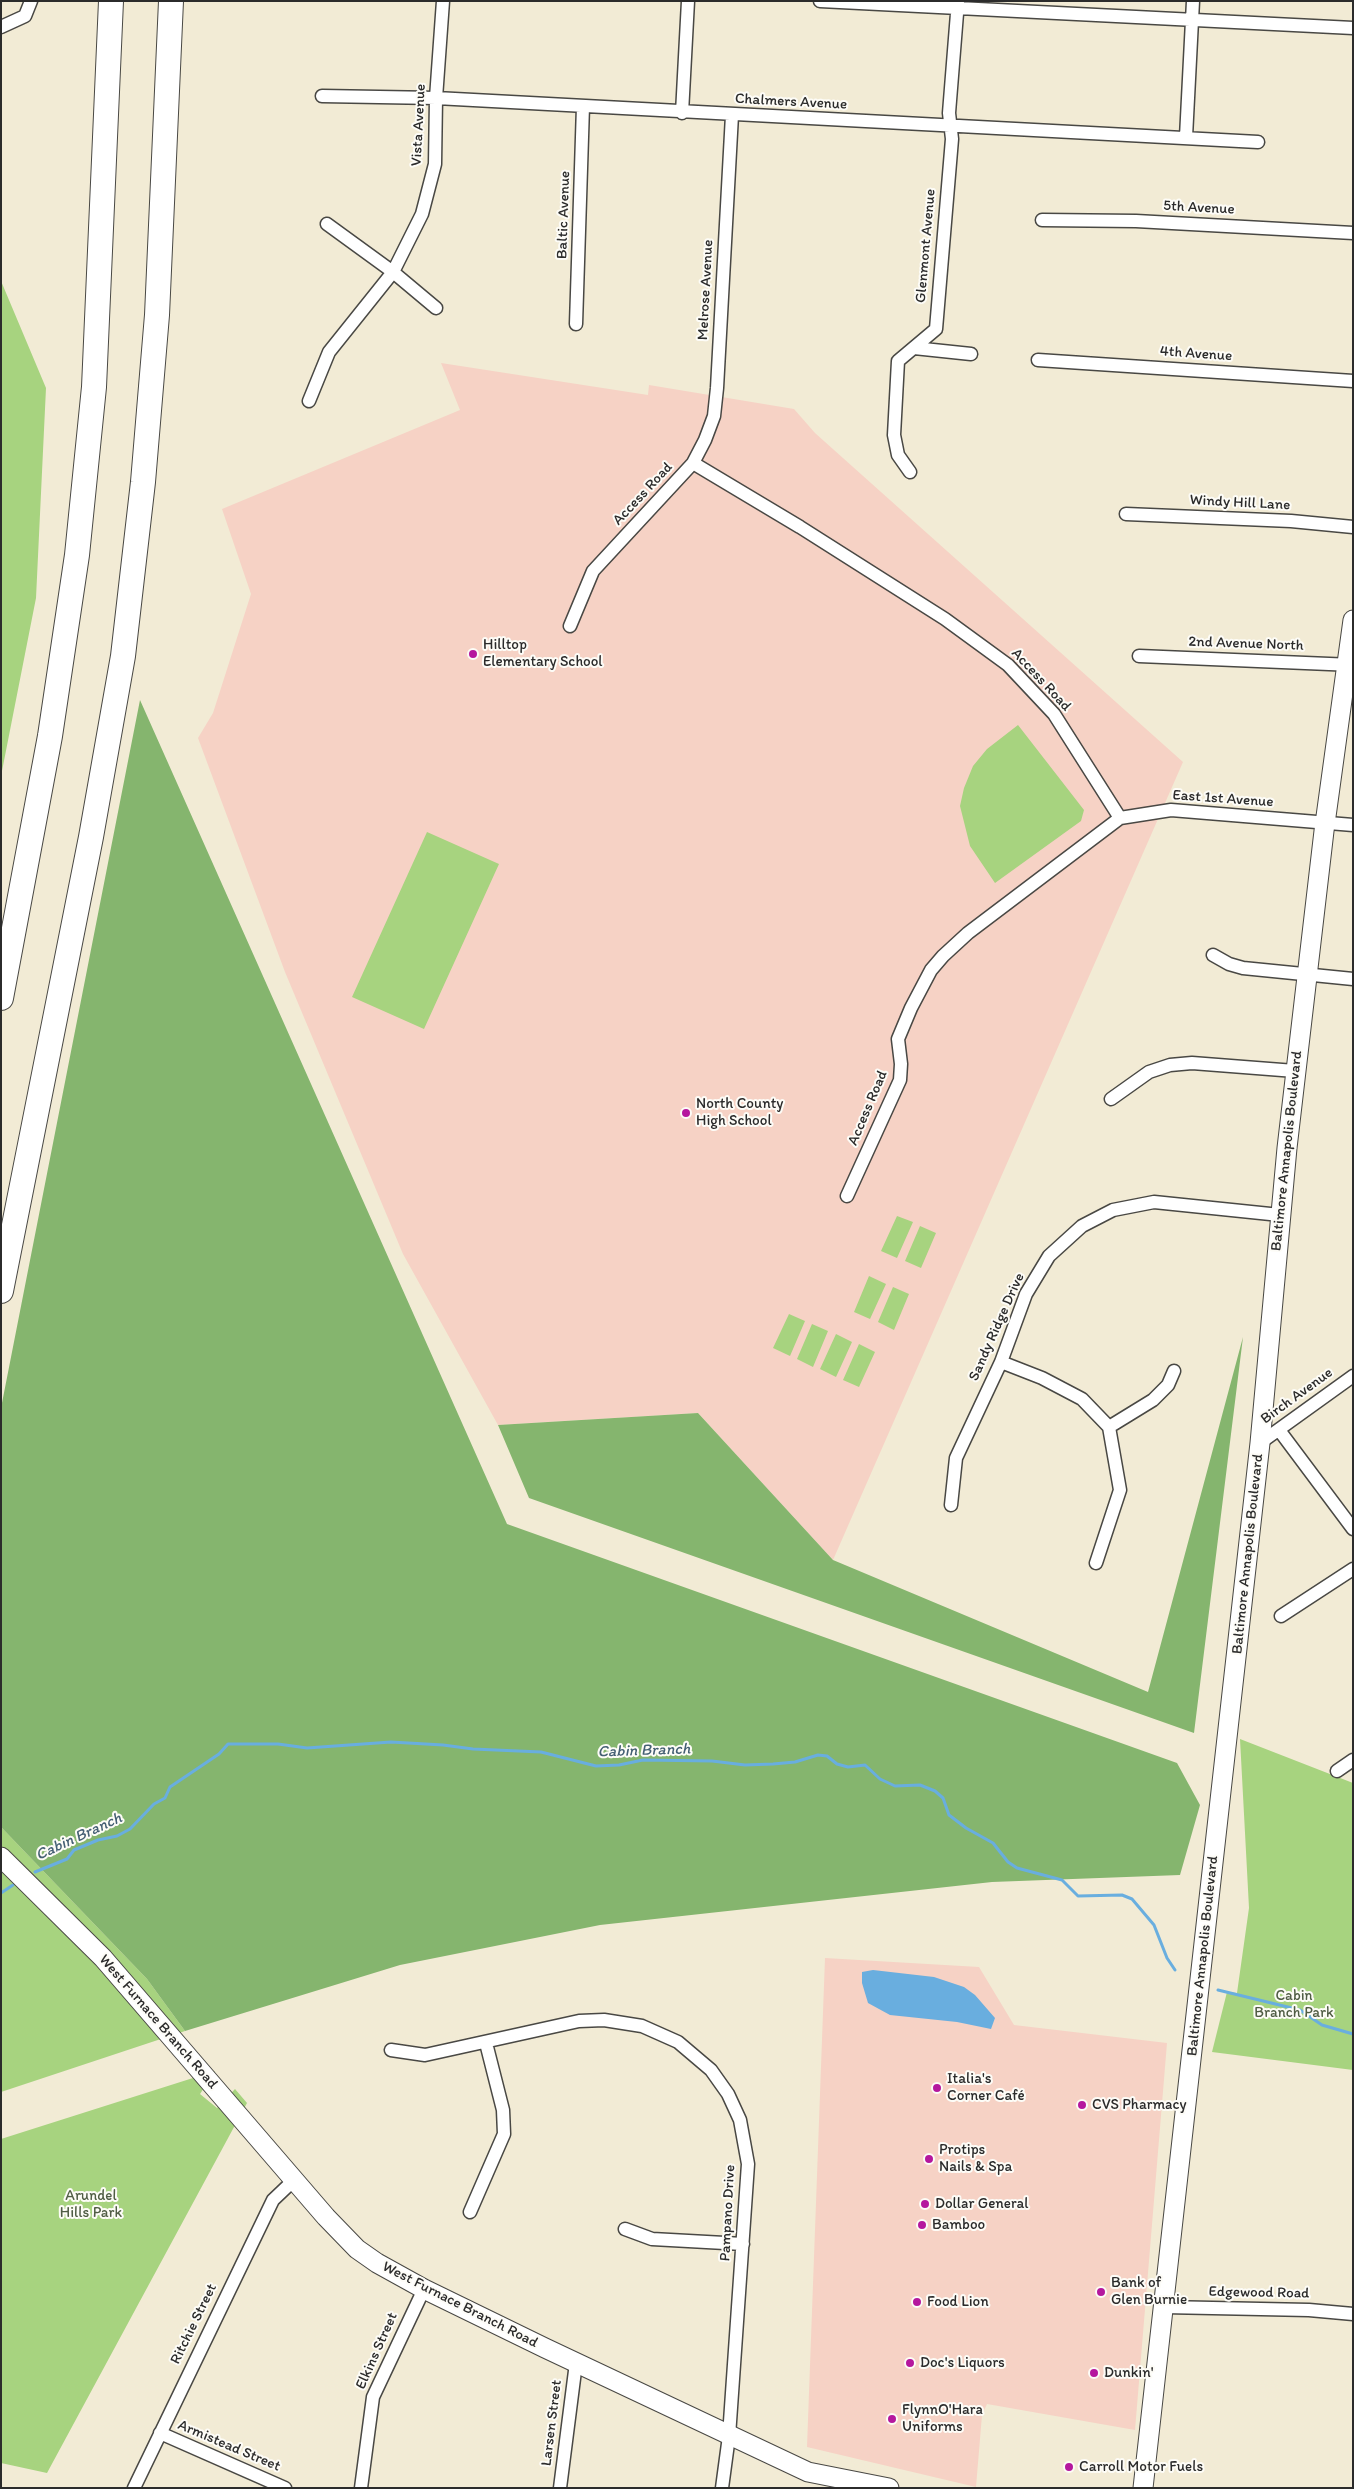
<!DOCTYPE html>
<html>
<head>
<meta charset="utf-8">
<style>
	body { margin:0 }
	#map { position:relative; width:1354px; height:2489px; overflow:hidden; background:#f2ebd5; font-family:Itim,sans-serif }
	canvas { display:block }
	.frame { position:absolute; inset:0; border:2px solid #2b2b2b; pointer-events:none }
</style>
</head>
<body>
<div id="map">
<canvas width="1354" height="2489"></canvas>
<div class="frame"></div>
</div>
<script>
const c = document.querySelector('canvas').getContext('2d');
c.lineJoin = 'round';
function fill(path, color) { c.fillStyle = color; c.fill(path, 'evenodd'); }
const poly = rows => new Path2D(rows.map(r => 'M' + r).join(''));
function strokePath(path, color, width, dash) { c.strokeStyle = color; c.lineWidth = width; c.lineCap = dash ? 'butt' : 'round'; c.setLineDash(dash || []); c.stroke(path); }
function label(font, color, halo, rows, align = 'center') {
  c.font = font + ' Itim,sans-serif'; c.lineWidth = 4; c.setLineDash([]); c.textBaseline = 'middle'; c.strokeStyle = halo; c.fillStyle = color; for (const [text, x, y, turn = 0] of rows) {
    c.save(); c.translate(x, y); c.rotate((+turn || 0) * Math.PI / 180); c.textAlign = isNaN(turn) ? turn : align; if (halo) c.strokeText(text, 0, 0); c.fillText(text, 0, 0); c.restore();
  }
}
const built = poly([
	[441,363,648,395,649,385,794,409,815,433,1183,762,833,1560,698,1413,498,1425,403,1254,285,972,198,738,213,713,251,594,222,509,460,410],
	[825,1958,979,1967,1014,2025,1167,2043,1135,2430,987,2404,982,2415,976,2487,807,2447]
]);
const green = poly([
	[1,281,46,388,36,598,1,776],
	[1018,725,1084,810,1081,821,995,883,970,846,960,806,964,788,973,766,987,749],
	[427,832,499,864,424,1029,352,997],
	[897,1216,913,1222,897,1258,881,1251],
	[920,1226,936,1233,921,1268,905,1261],
	[869,1276,886,1284,870,1319,854,1312],
	[893,1287,909,1294,894,1330,878,1322],
	[789,1314,805,1321,790,1356,773,1348],
	[812,1324,828,1331,813,1367,797,1359],
	[836,1334,852,1342,836,1377,820,1369],
	[859,1344,875,1352,859,1387,843,1380],
	[1240,1739,1353,1783,1353,2070,1212,2052,1227,1992,1237,1993,1249,1908],
	[1,1827,147,1979,185,2031,1,2092],
	[215,2071,200,2094,217,2108,235,2089,247,2103,47,2473,1,2463,1,2139]
]);
const forest = poly([
	[140,700,507,1524,1177,1763,1200,1805,1180,1875,992,1882,600,1925,400,1965,185,2031,147,1979,1,1827,1,1408],
	[1243,1337,1194,1733,529,1498,498,1425,698,1413,833,1560,1148,1692]
]);
const water = poly([
	[873,1970,934,1977,964,1987,975,1995,995,2018,991,2029,957,2022,890,2015,868,2003,862,1983,862,1972]
]);
const stream = poly([
	[35,1872,67,1859,74,1850,98,1840,117,1836,130,1829,154,1804,165,1798,170,1787,219,1754,228,1744,278,1744,307,1748,391,1742,443,1745,473,1749,541,1752,596,1766,619,1765,643,1760,712,1761,745,1765,773,1764,795,1762,818,1755,827,1756,837,1764,848,1767,865,1765,880,1779,895,1786,920,1785,935,1791,943,1798,949,1815,966,1828,993,1843,1008,1862,1017,1868,1062,1880,1078,1896,1122,1895,1132,1899,1154,1925,1167,1958,1175,1970],
	[1,1893,13,1885],
	[1218,1990,1300,2010,1322,2025,1353,2034]
]);
const minor = poly([
	[820,1,1353,28],
	[1,27,25,16,31,1],
	[322,96,436,98,1258,142],
	[682,113,688,1],
	[1186,137,1193,1],
	[1042,220,1136,221,1353,233],
	[327,224,393,272,436,308],
	[576,324,583,106],
	[914,348,971,354],
	[1038,360,1353,381],
	[309,401,329,352,393,272,422,214,435,164,436,98,443,1],
	[693,463,705,440,714,416,717,388,732,115],
	[910,472,898,455,894,435,898,361,936,329,952,139,949,113,958,1],
	[1126,514,1291,521,1353,527],
	[570,626,593,571,693,463,800,527,945,619,1008,665,1054,714,1120,818,968,933,943,956,931,970,911,1008,898,1039,901,1064,900,1080,847,1196],
	[1139,656,1353,665],
	[1120,818,1171,810,1353,825],
	[1213,955,1229,964,1243,968,1353,979],
	[1111,1099,1149,1072,1170,1065,1192,1063,1295,1071],
	[1001,1362,1042,1378,1082,1399,1109,1427,1120,1490,1096,1563],
	[1109,1427,1153,1400,1168,1385,1174,1371],
	[1279,1430,1353,1529],
	[1260,1443,1353,1376],
	[951,1505,956,1458,1001,1362,1026,1294,1049,1256,1082,1226,1113,1210,1154,1202,1280,1215],
	[1281,1616,1353,1569],
	[1337,1771,1353,1760],
	[391,2050,425,2055,579,2021,604,2020,642,2026,678,2042,711,2070,728,2094,740,2120,748,2164,729,2436,722,2488],
	[470,2212,504,2134,503,2110,486,2043],
	[625,2229,652,2239,743,2244],
	[1164,2307,1309,2310,1353,2314],
	[160,2433,285,2488],
	[134,2488,273,2200,293,2181],
	[361,2488,373,2397,424,2289],
	[560,2488,576,2363]
]);
const secondary = poly([
	[1,1857,103,1958,326,2217,357,2249,377,2263,424,2289,545,2348,808,2472,889,2488],
	[1143,2488,1260,1443,1287,1148,1324,831,1353,620]
]);
const motorway = poly([
	[1,998,50,736,77,555,94,387,111,1],
	[1,1291,91,837,123,656,143,482,157,315,171,1]
]);
const markers = [
	[473,654,5,"#b5179e"],
	[686,1113,5,"#b5179e"],
	[937,2088,5,"#b5179e"],
	[1082,2105,5,"#b5179e"],
	[929,2159,5,"#b5179e"],
	[925,2204,5,"#b5179e"],
	[922,2225,5,"#b5179e"],
	[1101,2292,5,"#b5179e"],
	[917,2302,5,"#b5179e"],
	[910,2363,5,"#b5179e"],
	[1094,2373,5,"#b5179e"],
	[892,2419,5,"#b5179e"],
	[1069,2467,5,"#b5179e"]
];
const streetNames = [
	["Chalmers Avenue",791,102,3],
	["Vista Avenue",419,125,-87],
	["5th Avenue",1199,208,3],
	["Baltic Avenue",564,215,-88],
	["Glenmont Avenue",926,246,-85],
	["Melrose Avenue",706,290,-87],
	["4th Avenue",1196,354,4],
	["Access Road",643,494,-47],
	["Windy Hill Lane",1240,503,3],
	["2nd Avenue North",1246,644,2],
	["Access Road",1041,680,47],
	["East 1st Avenue",1223,799,4],
	["Access Road",868,1108,-67],
	["Baltimore Annapolis Boulevard",1287,1151,-84],
	["Sandy Ridge Drive",997,1327,-66],
	["Birch Avenue",1297,1396,-36],
	["Baltimore Annapolis Boulevard",1248,1554,-84],
	["Baltimore Annapolis Boulevard",1203,1956,-84],
	["West Furnace Branch Road",158,2022,49],
	["Pampano Drive",728,2213,-87],
	["Edgewood Road",1259,2293,1],
	["West Furnace Branch Road",460,2305,27],
	["Ritchie Street",194,2324,-64],
	["Elkins Street",377,2351,-66],
	["Larsen Street",552,2423,-83],
	["Armistead Street",229,2446,23]
];
const poiNames = [
	["Hilltop",483,645],
	["Elementary School",483,662],
	["North County",696,1104],
	["High School",696,1121],
	["Italia's",947,2079],
	["Corner Café",947,2096],
	["CVS Pharmacy",1092,2105],
	["Protips",939,2150],
	["Nails & Spa",939,2167],
	["Dollar General",935,2204],
	["Bamboo",932,2225],
	["Bank of",1111,2283],
	["Glen Burnie",1111,2300],
	["Food Lion",927,2302],
	["Doc's Liquors",920,2363],
	["Dunkin'",1104,2373],
	["FlynnO'Hara",902,2410],
	["Uniforms",902,2427],
	["Carroll Motor Fuels",1079,2467]
];
const parkNames = [
	["Cabin",1294,1996],
	["Branch Park",1294,2013],
	["Arundel",91,2196],
	["Hills Park",91,2213]
];
const waterNames = [
	["Cabin Branch",644,1751,-2],
	["Cabin Branch",79,1837,-25]
];
fill(built, '#f6d2c5');
fill(green, '#a7d37f');
fill(forest, '#85b56e');
fill(water, '#69aedf');
strokePath(stream, '#69aedf', 3);
strokePath(minor, '#494844', 15);
strokePath(secondary, '#494844', 21);
strokePath(motorway, '#494844', 26);
strokePath(minor, '#fff', 12);
strokePath(secondary, '#fff', 19);
strokePath(motorway, '#fff', 24);
for (const [x, y, r, color] of markers) { const dot = new Path2D(); dot.arc(x, y, r, 0, 2 * Math.PI); c.fillStyle = color; c.fill(dot); strokePath(dot, '#fdfcf7', 2); }
label('15px', '#2b2b2b', '#fdfcf7', streetNames);
label('15px', '#2b2b2b', '#fdfcf7', poiNames, 'left');
label('15px', '#505d44', '#fdfcf7', parkNames);
label('italic 16px', '#445f73', '#fdfcf7', waterNames);
</script>
</body>
</html>
